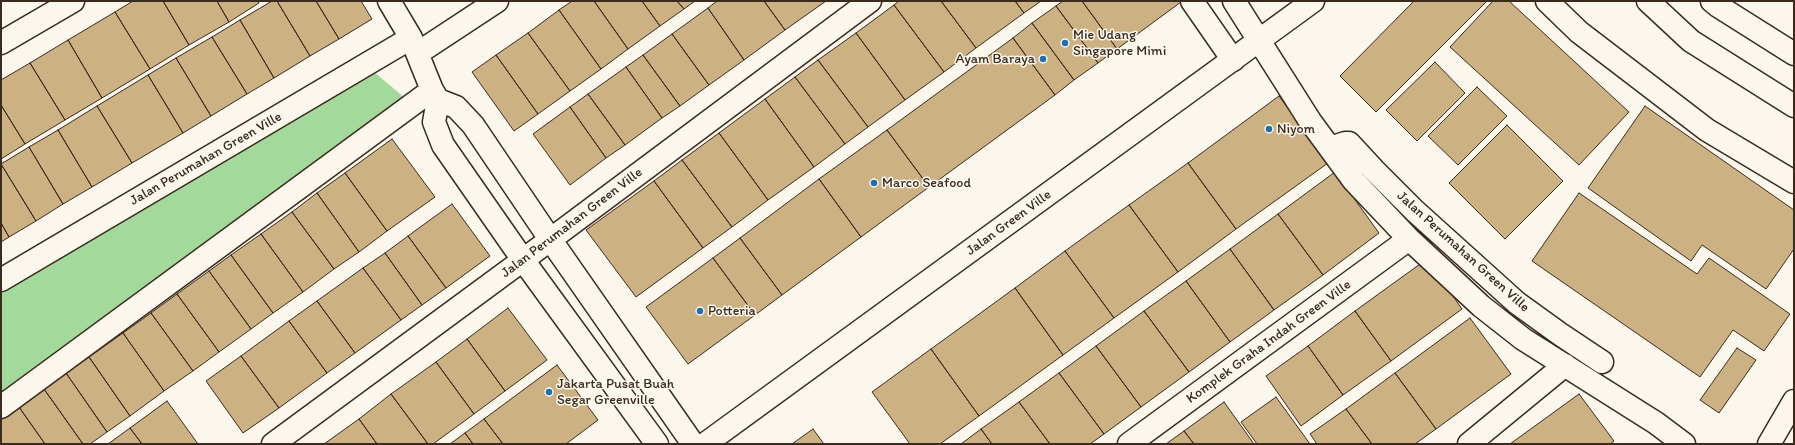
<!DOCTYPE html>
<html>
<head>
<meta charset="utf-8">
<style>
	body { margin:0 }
	#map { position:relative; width:1795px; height:445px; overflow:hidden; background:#fbf7ec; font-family:Itim,sans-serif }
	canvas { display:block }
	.frame { position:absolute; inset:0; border:2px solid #3b2a1e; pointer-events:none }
</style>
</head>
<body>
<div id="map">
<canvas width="1795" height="445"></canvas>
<div class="frame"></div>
</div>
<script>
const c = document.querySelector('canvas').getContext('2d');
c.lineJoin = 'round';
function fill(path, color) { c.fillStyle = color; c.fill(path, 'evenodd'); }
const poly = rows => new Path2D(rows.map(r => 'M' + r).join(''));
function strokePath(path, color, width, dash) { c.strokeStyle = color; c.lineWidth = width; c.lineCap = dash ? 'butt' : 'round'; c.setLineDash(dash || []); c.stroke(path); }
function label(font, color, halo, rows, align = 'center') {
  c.font = font + ' Itim,sans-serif'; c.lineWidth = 3; c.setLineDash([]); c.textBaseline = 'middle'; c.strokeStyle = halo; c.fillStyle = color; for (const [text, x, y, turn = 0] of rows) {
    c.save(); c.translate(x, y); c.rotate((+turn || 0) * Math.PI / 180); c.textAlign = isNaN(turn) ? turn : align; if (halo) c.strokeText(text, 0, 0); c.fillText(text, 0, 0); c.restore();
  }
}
const green = poly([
	[366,65,412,104,1,398,1,282]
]);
const building = poly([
	[133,1,163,1,189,45,150,69,115,12,133,1],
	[163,1,217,1,229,22,189,45,163,1],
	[217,1,258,1,259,3,229,22,217,1],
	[272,1,277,1,310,56,274,78,240,20,272,1],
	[277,1,316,1,339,39,310,56,277,1],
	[316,1,361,1,372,19,339,39,316,1],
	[572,1,594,1,628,49,601,69,559,10,572,1],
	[594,1,642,1,660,26,628,49,594,1],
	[642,1,677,1,684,9,660,26,642,1],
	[677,1,695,1,684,9,677,1],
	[717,1,764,1,785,30,744,60,708,8,717,1],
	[764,1,826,1,785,30,764,1],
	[899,1,941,1,976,48,944,72,894,5,899,1],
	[941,1,1015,1,1024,13,976,48,941,1],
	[1015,1,1041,1,1024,13,1015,1],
	[1063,1,1082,1,1117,49,1098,63,1056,6,1063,1],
	[1082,1,1180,1,1181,2,1117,49,1082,1],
	[1414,1,1487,1,1376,112,1340,76,1414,1],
	[1493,1,1509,1,1629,112,1579,165,1450,47,1493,1],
	[894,5,944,72,905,100,856,33,894,5],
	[1056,6,1098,63,1074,80,1032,23,1056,6],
	[708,8,744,60,709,85,672,34,708,8],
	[559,10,601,69,570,91,528,33,559,10],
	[115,12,150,69,102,98,68,40,115,12],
	[240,20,274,78,247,94,212,37,240,20],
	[1032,23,1074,80,1055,95,1013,38,1032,23],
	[528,33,570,91,538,114,496,55,528,33],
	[856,33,905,100,868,127,818,60,856,33],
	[672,34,709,85,680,106,643,55,672,34],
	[212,37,247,94,211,116,176,58,212,37],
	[1013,38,1055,95,929,187,887,130,1013,38],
	[68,40,102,98,65,120,30,63,68,40],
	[496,55,538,114,514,131,472,72,496,55],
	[643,55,680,106,662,118,626,67,643,55],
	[176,58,211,116,183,133,148,75,176,58],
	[818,60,868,127,845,144,795,77,818,60],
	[1435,62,1465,93,1417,141,1386,110,1435,62],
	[30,63,65,120,25,144,1,105,1,80,30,63],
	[626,67,662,118,625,145,588,94,626,67],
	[148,75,183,133,132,163,97,106,148,75],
	[795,77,845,144,814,167,765,99,795,77],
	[1477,87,1507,116,1458,165,1428,136,1477,87],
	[588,94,625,145,606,158,570,107,588,94],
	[1279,96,1328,163,1236,229,1188,163,1279,96],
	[765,99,814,167,768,200,719,133,765,99],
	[1,105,25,144,1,159,1,105],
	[97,106,132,163,92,187,58,130,97,106],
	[1645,106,1794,210,1794,249,1766,289,1702,245,1691,261,1588,188,1645,106],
	[570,107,606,158,570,185,533,134,570,107],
	[1507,125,1563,181,1505,239,1449,183,1507,125],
	[58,130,92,187,63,204,29,147,58,130],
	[887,130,929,187,861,237,819,179,887,130],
	[719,133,768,200,732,227,682,160,719,133],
	[392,139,435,197,387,231,345,173,392,139],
	[29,147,63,204,36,221,1,164,29,147],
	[682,160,732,227,703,248,654,181,682,160],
	[1188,163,1236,229,1178,272,1129,205,1188,163],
	[1,164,36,221,9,237,1,223,1,164],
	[1335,172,1379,233,1323,275,1278,214,1335,172],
	[345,173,387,231,359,252,317,193,345,173],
	[819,179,861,237,782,295,740,238,819,179],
	[654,181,703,248,636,297,586,230,654,181],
	[317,193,359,252,334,269,292,212,317,193],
	[1579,193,1697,274,1709,258,1790,314,1764,351,1733,330,1700,377,1532,261,1579,193],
	[452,204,490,256,446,288,408,236,452,204],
	[1129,205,1178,272,1114,318,1065,251,1129,205],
	[292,212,334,269,303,292,261,234,292,212],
	[1278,214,1323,275,1274,310,1230,249,1278,214],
	[1,223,9,237,1,242,1,223],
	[261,234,303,292,273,313,231,255,261,234],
	[408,236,446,288,422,305,385,253,408,236],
	[740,238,782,295,755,315,713,258,740,238],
	[1230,249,1274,310,1230,342,1186,281,1230,249],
	[1065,251,1114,318,1063,355,1015,288,1065,251],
	[385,253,422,305,401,320,363,268,385,253],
	[231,255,273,313,251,329,209,271,231,255],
	[713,258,755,315,688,364,646,307,713,258],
	[1427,259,1462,309,1391,361,1355,311,1427,259],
	[363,268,401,320,355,353,317,301,363,268],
	[209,271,251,329,219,352,177,294,209,271],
	[1186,281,1230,342,1189,372,1144,311,1186,281],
	[1015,288,1063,355,979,416,931,349,1015,288],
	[177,294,219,352,193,371,151,313,177,294],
	[317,301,355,353,327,373,289,321,317,301],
	[508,308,547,360,505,391,467,339,508,308],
	[1144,311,1189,372,1141,407,1096,346,1144,311],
	[1355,311,1391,361,1343,395,1308,346,1355,311],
	[151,313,193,371,164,391,123,333,151,313],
	[1470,318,1511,374,1436,429,1395,373,1470,318],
	[289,321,327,373,279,408,241,356,289,321],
	[123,333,164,391,130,416,89,357,123,333],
	[467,339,505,391,474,414,436,362,467,339],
	[1096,346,1141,407,1104,434,1059,373,1096,346],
	[1308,346,1343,395,1301,426,1266,376,1308,346],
	[1737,348,1756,360,1719,413,1700,400,1737,348],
	[931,349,979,416,940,444,910,444,872,392,931,349],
	[241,356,279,408,243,433,206,381,241,356],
	[89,357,130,416,107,432,66,373,89,357],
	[436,362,474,414,433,444,428,444,391,394,436,362],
	[557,365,598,420,566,444,503,444,484,419,557,365],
	[66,373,107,432,90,444,83,444,44,389,66,373],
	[1059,373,1104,434,1090,444,1050,444,1019,402,1059,373],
	[1395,373,1436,429,1415,444,1372,444,1346,409,1395,373],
	[44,389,83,444,45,444,19,407,44,389],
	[391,394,428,444,377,444,359,419,391,394],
	[1579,394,1614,441,1610,444,1510,444,1579,394],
	[1276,397,1310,444,1257,444,1241,422,1276,397],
	[167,401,198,444,142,444,130,428,167,401],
	[1019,402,1050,444,992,444,981,429,1019,402],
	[1224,402,1254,444,1194,444,1184,431,1224,402],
	[19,407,45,444,2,444,1,442,1,420,19,407],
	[1346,409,1372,444,1317,444,1310,434,1346,409],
	[359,419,377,444,324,444,359,419],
	[484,419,503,444,473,444,465,433,484,419],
	[130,428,142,444,108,444,130,428],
	[813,429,824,444,792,444,813,429],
	[981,429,992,444,961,444,981,429],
	[1184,431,1194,444,1166,444,1184,431],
	[465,433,473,444,450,444,465,433]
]);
const street = poly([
	[389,1,411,38,432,90,438,100,456,107,473,125,550,239,693,444],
	[1192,1,1233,60],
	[1234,1,1310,121,1354,181,1409,239,1481,306,1523,339,1656,423,1684,444],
	[1547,1,1579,32,1707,130,1794,182],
	[1,43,73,1],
	[418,53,497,1],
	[438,100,434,122,443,145,523,260,657,444],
	[1330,148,1345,143,1349,143,1374,170,1415,211,1517,303,1560,334,1602,362],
	[1,280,411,38],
	[1,407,432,90],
	[273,444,523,260,870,1],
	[1129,444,1409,239],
	[1469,444,1565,365],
	[1769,444,1794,401]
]);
const secondary = poly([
	[1648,1,1691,41,1794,106],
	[1712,1,1718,6,1794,54],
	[705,444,1313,1]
]);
const markers = [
	[1065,43,4,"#1f6fb2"],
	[1043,59,4,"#1f6fb2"],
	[1269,129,4,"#1f6fb2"],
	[874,183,4,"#1f6fb2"],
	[700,311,4,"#1f6fb2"],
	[549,392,4,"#1f6fb2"]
];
const poiNames = [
	["Mie Udang",1073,35],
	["Singapore Mimi",1073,51],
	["Ayam Baraya",1035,59,"right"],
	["Niyom",1277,129],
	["Marco Seafood",882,183],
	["Potteria",708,311],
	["Jakarta Pusat Buah",557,384],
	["Segar Greenville",557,400]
];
const streetNames = [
	["Jalan Perumahan Green Ville",206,159,-30],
	["Jalan Perumahan Green Ville",572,223,-37],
	["Jalan Green Ville",1009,223,-36],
	["Jalan Perumahan Green Ville",1463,252,42],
	["Komplek Graha Indah Green Ville",1269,342,-36]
];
fill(green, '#a4d99c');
fill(building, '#ccb182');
strokePath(building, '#3b2a1e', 1);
strokePath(street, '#3b2a1e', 25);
strokePath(secondary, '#3b2a1e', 25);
strokePath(street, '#fbf7ec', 22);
strokePath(secondary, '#fbf7ec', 22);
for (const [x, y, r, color] of markers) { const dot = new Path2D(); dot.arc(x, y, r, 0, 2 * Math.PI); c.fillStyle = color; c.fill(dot); strokePath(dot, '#fbf7ec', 1.5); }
label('14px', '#3b2a1e', '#fbf7ec', poiNames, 'left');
label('14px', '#3b2a1e', '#fbf7ec', streetNames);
</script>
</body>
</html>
